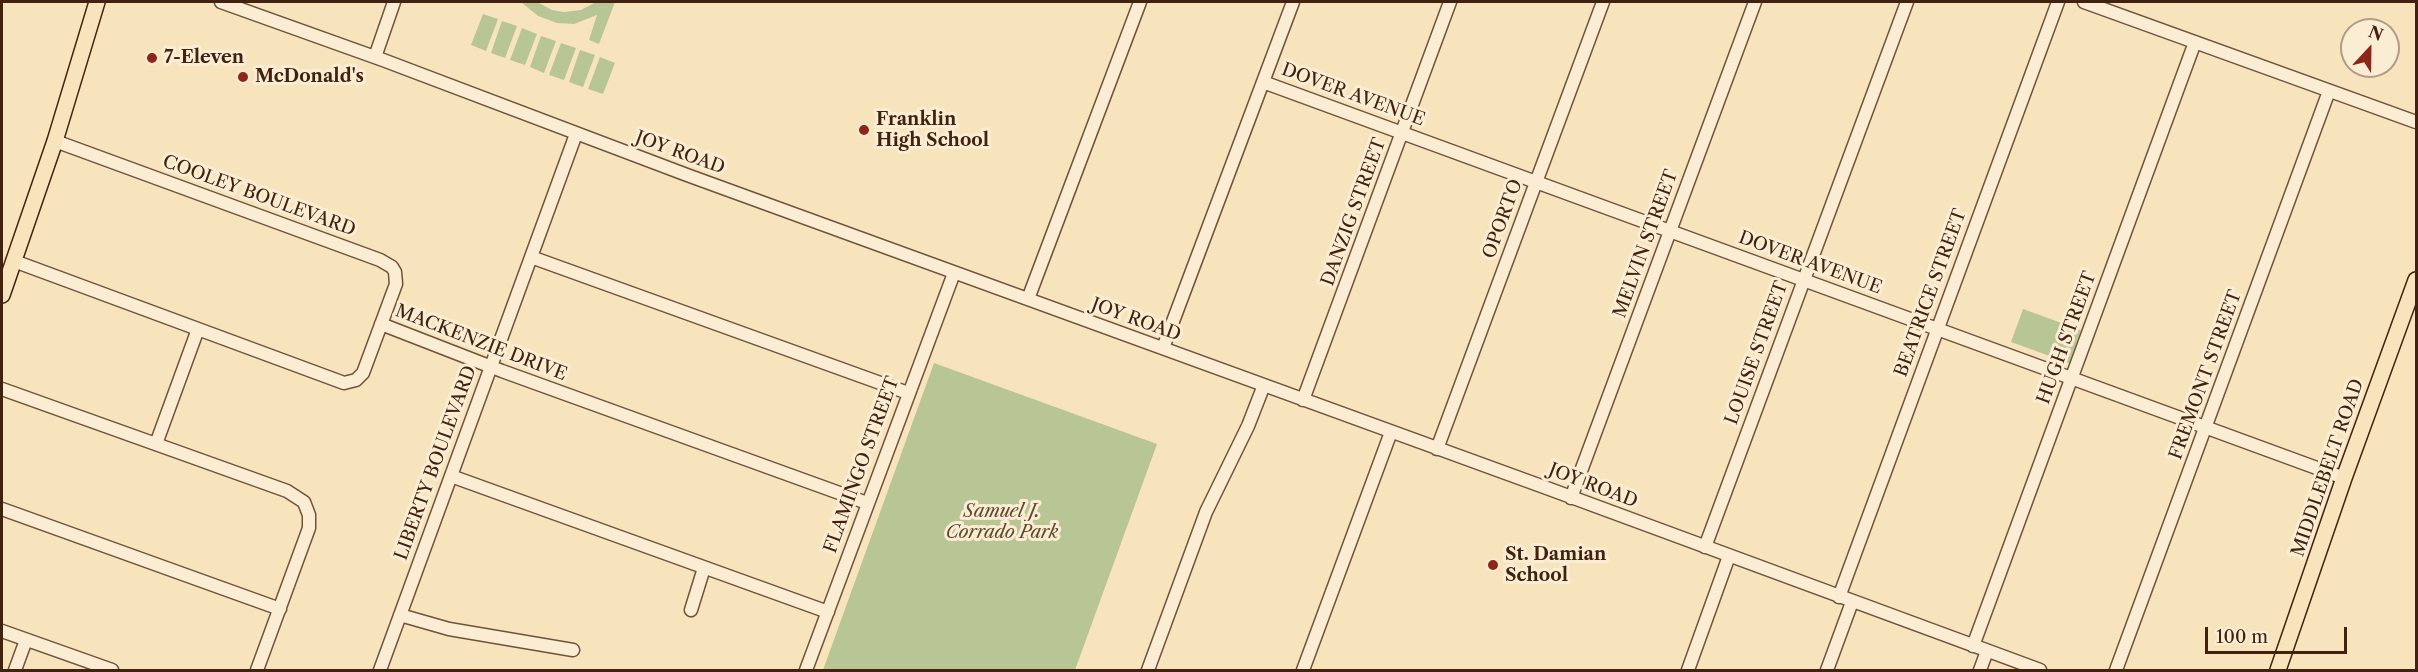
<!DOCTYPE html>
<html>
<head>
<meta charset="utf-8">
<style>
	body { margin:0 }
	#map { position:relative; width:2418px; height:672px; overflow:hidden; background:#f8e4bc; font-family:"Libre Caslon Text",serif }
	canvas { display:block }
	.frame { position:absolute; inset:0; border:3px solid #41210f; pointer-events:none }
	.north { position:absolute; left:2340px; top:18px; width:60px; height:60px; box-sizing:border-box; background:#faedd3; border:2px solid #b09b85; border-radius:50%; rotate:22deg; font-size:16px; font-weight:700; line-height:24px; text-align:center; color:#41210f }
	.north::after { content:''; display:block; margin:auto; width:21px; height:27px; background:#8f2418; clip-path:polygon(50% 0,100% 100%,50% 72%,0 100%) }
	.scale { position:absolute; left:2205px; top:627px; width:142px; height:27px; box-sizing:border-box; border:3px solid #41210f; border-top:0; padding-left:8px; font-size:18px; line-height:21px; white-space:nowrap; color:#41210f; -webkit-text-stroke:4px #faedd3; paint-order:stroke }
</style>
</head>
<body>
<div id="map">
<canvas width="2418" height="672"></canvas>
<div class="frame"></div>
<div class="north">N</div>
<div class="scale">100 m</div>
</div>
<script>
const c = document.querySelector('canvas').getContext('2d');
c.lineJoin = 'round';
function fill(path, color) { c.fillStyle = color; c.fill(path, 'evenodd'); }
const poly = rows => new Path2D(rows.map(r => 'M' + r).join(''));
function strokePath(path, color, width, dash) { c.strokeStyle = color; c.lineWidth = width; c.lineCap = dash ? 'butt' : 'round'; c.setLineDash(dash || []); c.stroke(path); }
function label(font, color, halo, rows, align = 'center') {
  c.font = font + ' "Libre Caslon Text",serif'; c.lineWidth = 6; c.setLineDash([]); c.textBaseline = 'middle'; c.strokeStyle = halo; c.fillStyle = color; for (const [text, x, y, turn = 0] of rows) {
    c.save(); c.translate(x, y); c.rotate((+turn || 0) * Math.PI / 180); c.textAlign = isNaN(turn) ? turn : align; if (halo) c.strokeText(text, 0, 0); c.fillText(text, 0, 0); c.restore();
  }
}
const green = poly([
	[521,2,537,2,552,10,564,12,581,10,596,2,615,2,599,44,589,40,597,15,574,24,557,23,538,16],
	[483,14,498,19,486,51,471,45],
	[502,21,517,26,505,58,491,53],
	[522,28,537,34,525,65,510,60],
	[541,36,556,41,544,73,530,67],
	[561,43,576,48,564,80,549,75],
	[580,50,595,55,583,87,569,82],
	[600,57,615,63,603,94,588,89],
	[2023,309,2081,330,2069,363,2011,342],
	[934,363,1157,444,1075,670,823,670]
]);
const minor = poly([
	[221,2,383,60,687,175,1544,487,2040,670],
	[2084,2,2416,122],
	[375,57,394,2],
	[1263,82,2344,478],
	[531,257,908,393],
	[14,261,344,383,356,380,363,373,396,284,395,272,392,267,380,260,55,141],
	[1028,299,1140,2],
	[381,324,502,371,867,503],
	[1163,348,1293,2],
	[2,389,287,491,304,502,309,515,309,528,257,670],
	[1303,400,1450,2],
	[156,444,198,329],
	[1437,449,1603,2],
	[451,476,828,612],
	[1571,498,1755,2],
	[2,509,280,609],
	[1705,547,1907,2],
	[1839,597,2058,2],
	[691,610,704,568],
	[400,615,449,629,573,650],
	[2,631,112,670],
	[1973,646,2195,42],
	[15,670,26,640],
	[380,670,576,134],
	[806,670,954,273],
	[1148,670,1206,512,1248,426,1264,385],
	[1303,670,1391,432],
	[1688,670,1729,556],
	[1827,670,1852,602],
	[1980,670,1987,651],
	[2116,670,2329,91]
]);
const major = poly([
	[2,295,55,141,97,2],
	[2278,670,2344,478,2416,280]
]);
const markers = [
	[152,58,6,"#8f2418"],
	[243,77,6,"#8f2418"],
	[864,130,6,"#8f2418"],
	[1493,565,6,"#8f2418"]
];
const poiNames = [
	["7-Eleven",164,58],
	["McDonald's",255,77],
	["Franklin",876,120],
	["High School",876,141],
	["St. Damian",1505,555],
	["School",1505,576]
];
const streetNames = [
	["DOVER AVENUE",1353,95,20],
	["JOY ROAD",680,153,20],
	["COOLEY BOULEVARD",259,196,20],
	["DANZIG STREET",1354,212,-70],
	["OPORTO",1503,219,-70],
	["MELVIN STREET",1646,244,-70],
	["DOVER AVENUE",1810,263,20],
	["BEATRICE STREET",1931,293,-70],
	["JOY ROAD",1136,320,20],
	["HUGH STREET",2067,338,-70],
	["MACKENZIE DRIVE",481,343,21],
	["LOUISE STREET",1757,353,-70],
	["FREMONT STREET",2206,375,-70],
	["LIBERTY BOULEVARD",436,463,-70],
	["FLAMINGO STREET",862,465,-70],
	["MIDDLEBELT ROAD",2328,468,-71],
	["JOY ROAD",1593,486,21]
];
const parkNames = [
	["Samuel J.",1002,512],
	["Corrado Park",1002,533]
];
fill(green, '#b8c594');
strokePath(minor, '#6f523a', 15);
strokePath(major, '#41210f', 18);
strokePath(minor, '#faedd3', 12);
strokePath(major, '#f8e4bc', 15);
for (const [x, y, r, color] of markers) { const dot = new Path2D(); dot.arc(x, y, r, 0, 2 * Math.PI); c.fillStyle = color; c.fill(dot); strokePath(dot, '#faedd3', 2); }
label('bold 18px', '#41210f', '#faedd3', poiNames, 'left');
label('18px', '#41210f', '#faedd3', streetNames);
label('italic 18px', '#5f4a30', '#faedd3', parkNames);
</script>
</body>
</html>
